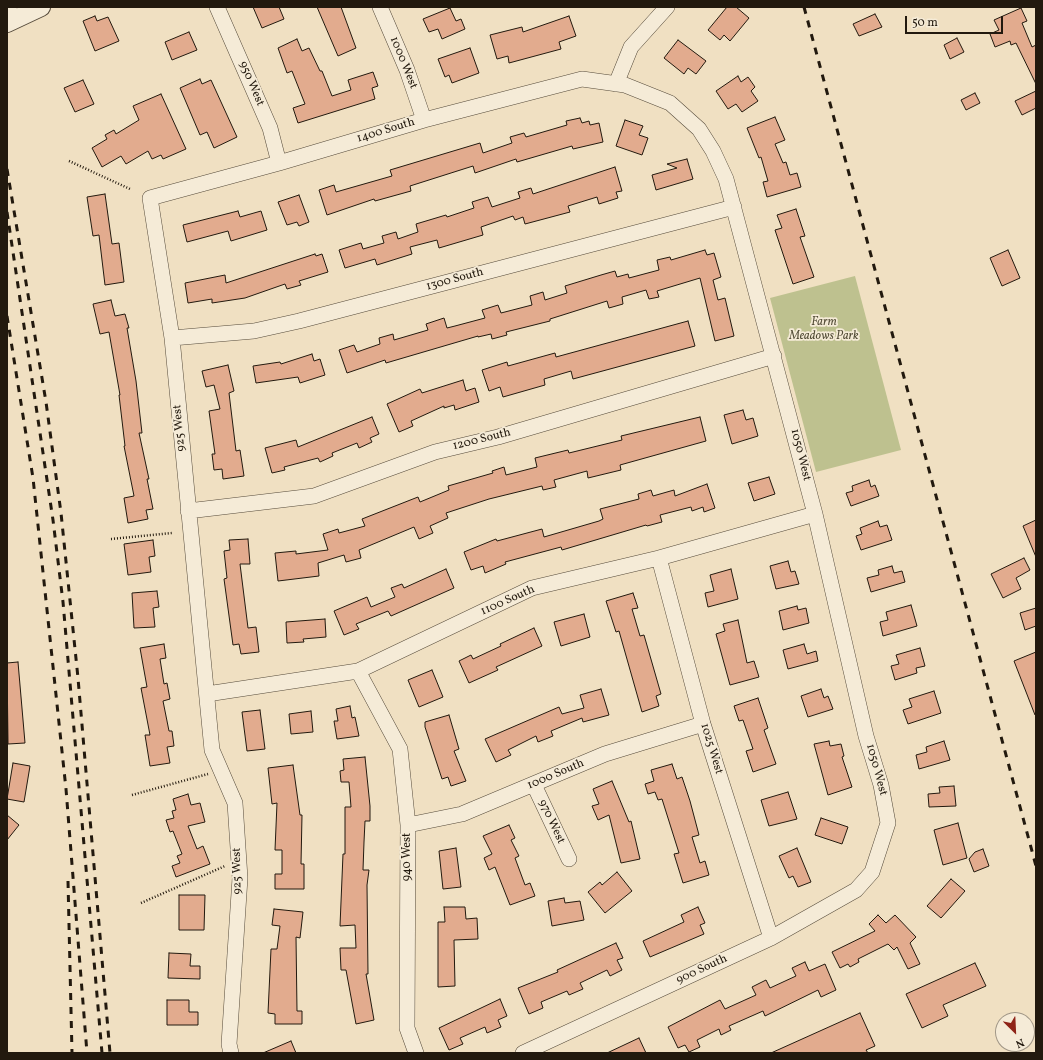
<!DOCTYPE html>
<html>
<head>
<meta charset="utf-8">
<style>
	body { margin:0 }
	#map { position:relative; width:1043px; height:1060px; overflow:hidden; background:#f0e0c2; font-family:Vollkorn,serif }
	canvas { display:block }
	.frame { position:absolute; inset:0; border:8px solid #22190e; pointer-events:none }
	.north { position:absolute; left:995px; top:1012px; width:40px; height:40px; box-sizing:border-box; background:#f5ebd7; border:1px solid #a19787; border-radius:50%; rotate:156deg; font-size:11px; font-weight:700; line-height:16px; text-align:center; color:#22190e }
	.north::after { content:''; display:block; margin:auto; width:14px; height:18px; background:#8f2418; clip-path:polygon(50% 0,100% 100%,50% 72%,0 100%) }
	.scale { position:absolute; left:905px; top:16px; width:98px; height:18px; box-sizing:border-box; border:2px solid #22190e; border-top:0; padding-left:5px; font-size:12px; line-height:14px; white-space:nowrap; color:#22190e; -webkit-text-stroke:3px #f5ebd7; paint-order:stroke }
</style>
</head>
<body>
<div id="map">
<canvas width="1043" height="1060"></canvas>
<div class="frame"></div>
<div class="north">N</div>
<div class="scale">50 m</div>
</div>
<script>
const c = document.querySelector('canvas').getContext('2d');
c.lineJoin = 'round';
function fill(path, color) { c.fillStyle = color; c.fill(path, 'evenodd'); }
const poly = rows => new Path2D(rows.map(r => 'M' + r).join(''));
function strokePath(path, color, width, dash) { c.strokeStyle = color; c.lineWidth = width; c.lineCap = dash ? 'butt' : 'round'; c.setLineDash(dash || []); c.stroke(path); }
function label(font, color, halo, rows, align = 'center') {
  c.font = font + ' Vollkorn,serif'; c.lineWidth = 3.5; c.setLineDash([]); c.textBaseline = 'middle'; c.strokeStyle = halo; c.fillStyle = color; for (const [text, x, y, turn = 0] of rows) {
    c.save(); c.translate(x, y); c.rotate((+turn || 0) * Math.PI / 180); c.textAlign = isNaN(turn) ? turn : align; if (halo) c.strokeText(text, 0, 0); c.fillText(text, 0, 0); c.restore();
  }
}
const green = poly([
	[855,276,901,450,816,472,770,298]
]);
const building = poly([
	[253,7,279,7,284,19,262,28,253,7],
	[317,7,341,7,356,48,338,56,317,7],
	[727,7,736,7,749,18,730,41,724,35,720,40,708,30,727,7],
	[450,8,456,21,461,19,465,29,442,39,438,29,429,32,423,19,450,8],
	[1021,8,1027,21,1022,23,1032,47,1036,45,1036,84,1016,43,1011,45,1010,41,995,47,990,34,999,30,994,20,1021,8],
	[875,14,882,27,859,36,853,24,875,14],
	[95,16,97,21,108,17,119,41,95,51,83,21,95,16],
	[569,16,576,36,559,42,561,49,509,63,508,56,497,59,490,35,522,27,523,32,569,16],
	[189,32,197,50,172,60,165,42,189,32],
	[957,38,964,52,950,59,944,45,957,38],
	[297,39,302,51,309,48,320,71,322,71,332,96,351,90,348,80,373,72,378,86,372,88,375,99,298,123,293,108,305,104,292,71,287,73,278,48,297,39],
	[678,40,706,61,696,74,688,68,684,74,664,58,678,40],
	[470,48,479,73,452,83,449,75,445,77,438,59,470,48],
	[738,76,741,82,748,77,755,87,751,91,758,101,742,112,736,104,728,109,716,91,738,76],
	[200,79,202,84,211,80,237,137,214,148,207,132,200,135,180,88,200,79],
	[83,80,94,104,75,112,64,88,83,80],
	[1036,91,1036,108,1022,115,1015,101,1036,91],
	[975,93,980,103,966,110,961,100,975,93],
	[161,94,186,149,163,159,161,155,152,159,148,151,126,164,121,156,102,167,92,148,107,139,105,135,114,130,116,134,139,120,133,106,161,94],
	[775,117,785,140,775,144,783,163,786,162,790,175,797,173,801,187,767,197,763,182,768,181,761,157,759,158,747,128,775,117],
	[580,118,582,123,589,121,590,125,599,123,603,142,573,149,572,146,517,162,516,159,475,173,473,166,410,186,411,191,375,201,374,199,327,215,319,190,334,185,336,192,392,176,390,170,480,143,483,153,512,143,510,137,524,133,526,137,567,125,566,121,580,118],
	[625,120,643,126,639,135,648,138,642,155,616,146,625,120],
	[687,159,693,179,656,190,652,175,677,168,667,164,687,159],
	[615,167,622,191,616,192,618,198,599,204,597,197,568,206,570,212,525,224,523,217,515,220,513,216,481,227,483,235,439,248,437,240,410,247,412,254,377,265,375,259,345,268,339,250,361,243,363,249,384,243,382,236,396,232,398,239,418,232,416,224,446,215,447,217,474,208,472,202,488,197,492,207,520,198,518,192,531,188,533,194,615,167],
	[105,194,112,244,119,243,124,282,105,285,99,235,93,236,87,197,105,194],
	[299,195,309,222,299,226,297,222,287,225,278,202,299,195],
	[796,209,805,236,800,237,814,277,793,284,775,230,782,228,777,215,796,209],
	[238,211,240,217,261,211,267,230,231,241,228,231,187,242,183,225,238,211],
	[705,250,707,255,714,253,721,277,713,280,718,300,725,298,734,336,715,341,700,278,657,291,659,297,649,299,646,290,622,297,623,304,609,308,607,301,550,319,550,321,506,332,507,335,492,339,491,334,478,337,478,336,386,363,385,360,347,373,339,350,354,345,357,352,380,344,379,338,393,334,394,340,428,330,426,324,444,318,447,328,455,326,485,318,482,310,498,305,501,313,532,305,530,296,543,292,545,300,567,293,565,286,601,275,615,271,617,277,628,274,629,278,659,270,657,260,670,257,671,260,705,250],
	[1008,250,1020,278,1002,286,990,258,1008,250],
	[315,254,316,256,322,254,328,272,299,281,301,285,287,289,285,284,245,298,212,303,212,299,188,303,185,283,225,275,226,283,315,254],
	[111,300,115,316,125,314,129,328,127,328,136,381,142,433,139,433,149,479,147,479,153,509,146,510,148,519,128,523,124,498,134,496,124,446,125,446,119,395,120,395,109,332,100,334,93,304,111,300],
	[688,321,695,346,573,379,571,371,544,379,545,385,503,397,500,387,489,391,482,370,507,362,508,366,555,353,556,357,688,321],
	[312,354,314,361,320,359,325,375,300,383,298,377,256,383,253,366,280,362,281,364,312,354],
	[228,365,234,391,229,393,236,451,240,450,244,476,223,479,222,469,214,470,212,454,215,454,209,411,220,409,214,385,206,387,202,371,228,365],
	[463,380,466,391,475,388,479,402,455,410,454,405,444,408,444,406,411,421,413,426,399,432,387,404,420,389,422,393,463,380],
	[743,410,746,420,753,418,758,436,732,444,724,415,743,410],
	[372,417,379,434,370,438,372,442,359,448,357,443,332,453,333,456,320,462,318,458,284,467,285,470,272,473,265,448,296,440,298,447,372,417],
	[700,417,706,441,620,465,621,470,588,478,587,471,554,480,556,487,543,490,542,486,489,499,446,513,448,518,430,526,433,533,419,539,414,527,359,550,361,558,346,562,344,555,318,563,319,576,278,581,275,553,296,551,296,554,328,550,323,534,338,529,339,533,365,526,362,519,418,497,420,502,449,490,448,486,493,473,492,471,504,467,506,475,537,467,535,458,568,450,569,453,622,440,621,436,700,417],
	[769,477,775,494,754,501,748,483,769,477],
	[869,480,871,487,875,485,879,496,851,506,846,493,853,491,852,486,869,480],
	[707,484,715,508,704,512,703,507,692,511,691,507,660,515,662,522,647,526,646,525,562,550,561,547,505,562,506,564,485,573,483,566,471,570,464,552,496,539,497,541,542,529,544,537,599,521,603,519,600,509,639,499,638,494,651,490,653,496,674,490,675,496,707,484],
	[1036,520,1036,557,1023,526,1036,520],
	[878,521,880,527,887,525,892,540,861,550,856,536,862,534,860,528,878,521],
	[248,539,250,564,240,564,248,628,256,627,259,652,241,654,239,644,233,645,224,579,227,578,224,551,230,550,229,540,248,539],
	[153,540,155,556,149,557,151,572,128,575,124,544,153,540],
	[1024,558,1030,570,1016,578,1021,589,1003,598,991,574,1024,558],
	[788,561,791,572,795,571,799,584,776,589,770,566,788,561],
	[892,566,894,573,902,571,905,582,871,592,867,578,879,575,878,570,892,566],
	[446,569,454,588,391,616,388,611,356,624,359,629,344,635,334,611,367,597,371,607,395,597,391,588,402,584,404,588,446,569],
	[731,569,738,599,708,607,705,593,714,591,710,575,731,569],
	[157,591,159,607,153,608,155,627,134,628,132,593,157,591],
	[633,593,638,608,632,609,640,636,644,635,661,694,656,696,659,706,642,712,619,631,616,632,606,601,633,593],
	[911,605,917,626,883,636,880,622,888,620,886,612,911,605],
	[797,606,798,610,806,608,809,623,783,630,779,611,797,606],
	[1036,608,1036,626,1025,630,1020,613,1036,608],
	[584,614,590,637,561,646,554,622,584,614],
	[325,619,326,637,303,639,304,642,287,643,286,622,325,619],
	[738,620,747,663,754,661,759,677,730,685,716,634,725,631,723,624,738,620],
	[534,628,542,646,496,667,498,670,469,683,459,661,471,655,473,659,501,646,500,644,534,628],
	[164,644,166,658,160,659,164,684,167,683,170,699,163,701,169,731,172,731,174,746,167,747,170,763,150,766,145,735,150,735,141,688,147,687,140,648,164,644],
	[804,644,807,654,816,651,818,661,788,669,783,650,804,644],
	[920,648,925,666,916,668,917,673,895,680,891,666,899,664,896,655,920,648],
	[1036,652,1036,715,1035,715,1014,661,1036,652],
	[18,662,25,743,8,744,7,663,18,662],
	[432,670,443,697,419,707,408,680,432,670],
	[601,689,609,715,583,722,582,718,551,731,553,736,538,742,536,736,508,750,511,755,496,762,485,739,559,707,562,714,584,708,580,695,601,689],
	[821,689,824,698,828,696,833,709,808,717,801,696,821,689],
	[934,691,941,713,908,724,903,710,912,707,909,699,934,691],
	[758,698,768,728,764,730,776,764,753,772,746,751,753,749,743,720,739,721,734,706,758,698],
	[350,706,352,718,355,717,359,736,337,739,334,721,338,721,336,709,350,706],
	[260,710,265,749,247,751,242,712,260,710],
	[311,711,313,732,291,734,289,714,311,711],
	[449,715,459,749,454,751,466,781,451,786,448,777,442,779,425,727,425,722,449,715],
	[829,741,830,746,841,744,844,756,842,757,852,787,828,795,814,744,829,741],
	[944,741,950,760,919,769,916,755,927,752,926,747,944,741],
	[365,757,370,806,370,821,365,821,364,842,363,870,369,870,367,885,368,974,366,974,374,1020,356,1024,346,970,341,970,340,948,356,948,355,925,340,926,343,854,345,854,345,807,351,807,349,782,341,782,340,771,344,770,343,759,365,757],
	[13,763,30,766,24,802,7,799,13,763],
	[672,764,677,779,682,777,690,801,699,835,692,837,700,863,705,861,709,875,683,883,674,854,679,853,662,799,658,800,655,792,648,794,645,784,654,781,651,770,672,764],
	[293,765,300,815,302,815,301,864,304,864,304,889,275,889,275,874,282,874,282,850,275,850,277,803,272,804,268,768,293,765],
	[612,781,629,822,631,821,640,859,621,863,609,815,598,820,592,806,599,804,593,789,612,781],
	[954,786,956,806,929,807,928,794,940,793,939,787,954,786],
	[788,792,797,819,769,826,761,800,788,792],
	[188,794,191,805,200,803,205,822,188,826,197,849,203,846,210,864,176,877,172,866,180,863,177,856,182,854,173,831,170,832,166,820,174,818,172,811,176,810,173,799,188,794],
	[7,815,19,825,7,840,7,815],
	[821,818,848,827,842,844,815,835,821,818],
	[958,823,967,858,943,865,934,830,958,823],
	[509,825,515,838,511,840,519,856,515,858,525,885,530,883,535,896,510,905,495,867,489,870,484,858,492,854,483,836,509,825],
	[456,848,461,887,443,889,439,851,456,848],
	[797,848,811,882,798,887,793,876,789,878,779,856,797,848],
	[983,849,989,866,974,872,969,859,975,852,983,849],
	[617,872,632,891,605,913,588,892,600,882,602,885,617,872],
	[951,879,965,891,941,918,927,906,951,879],
	[179,895,205,895,204,930,179,930,179,895],
	[564,898,565,903,580,901,584,920,552,926,548,901,564,898],
	[444,907,465,907,466,919,477,918,478,939,454,940,455,986,438,987,438,922,445,922,444,907],
	[698,907,705,923,700,925,704,934,650,957,643,941,684,922,681,915,698,907],
	[274,909,303,912,300,938,296,937,297,1011,302,1011,302,1024,275,1024,275,1014,268,1013,271,949,277,949,280,926,272,925,274,909],
	[878,915,886,923,895,915,916,937,910,943,920,964,908,969,897,947,894,950,888,944,858,959,859,962,850,967,848,964,840,968,832,952,875,931,869,924,878,915],
	[616,943,623,958,617,960,622,970,610,976,607,970,580,983,583,989,569,995,567,991,541,1002,543,1008,529,1014,518,988,558,972,557,970,616,943],
	[169,953,191,954,190,966,200,966,200,979,168,978,169,953],
	[805,962,809,971,825,964,836,990,821,997,818,990,765,1016,763,1011,729,1026,731,1030,721,1035,719,1029,697,1040,700,1047,689,1052,685,1045,678,1048,668,1027,720,1000,725,1009,756,995,752,987,766,980,770,988,796,976,792,968,805,962],
	[975,963,986,986,943,1005,948,1016,922,1028,906,994,975,963],
	[500,999,507,1016,498,1020,501,1027,487,1033,485,1027,460,1038,463,1044,449,1050,439,1028,500,999],
	[167,1000,189,1000,189,1012,198,1012,198,1025,167,1025,167,1000],
	[860,1013,875,1046,866,1050,868,1053,771,1053,860,1013],
	[639,1038,646,1053,607,1053,639,1038],
	[291,1041,296,1053,263,1053,291,1041]
]);
const path = poly([
	[69,161,130,189],
	[111,539,172,533],
	[132,795,208,774],
	[141,903,225,866]
]);
const minor = poly([
	[217,7,270,128,279,163],
	[380,7,407,70,424,120],
	[616,84,631,47,667,7],
	[172,338,254,331,299,321,734,207],
	[188,511,314,496,435,452,498,437,774,356],
	[659,558,703,724,771,938],
	[358,671,400,749,408,825,407,1028,416,1053],
	[207,694,358,671,532,588,659,558,815,514],
	[534,785,569,859],
	[408,825,462,814,605,754,703,724],
	[231,1053,229,1044,240,878,235,803,212,750,172,338,150,198,279,163,424,120,582,79,625,85,670,103,699,129,713,151,726,179,815,514,866,736,881,785,888,823,872,872,856,890,771,938,523,1053]
]);
const tertiary = poly([
	[7,7,8,7],
	[7,23,41,7]
]);
const rail = poly([
	[804,7,1036,866],
	[7,169,46,402,61,513,78,678,110,1053],
	[7,212,53,520,63,602,102,1053],
	[7,316,33,478,66,789,87,1053],
	[68,881,72,1053]
]);
const streetNames = [
	["1000 West",403,63,68],
	["950 West",251,84,67],
	["1400 South",386,131,-17],
	["1300 South",455,280,-15],
	["925 West",180,428,-95],
	["1200 South",482,440,-14],
	["1050 West",800,455,76],
	["1100 South",508,601,-24],
	["1025 West",711,749,73],
	["1050 West",876,770,75],
	["1000 South",556,775,-23],
	["970 West",551,822,65],
	["940 West",408,857,-90],
	["925 West",238,871,-91],
	["900 South",702,970,-25]
];
const parkNames = [
	["Farm",824,323],
	["Meadows Park",824,337]
];
fill(green, '#bec18f');
fill(building, '#e2ab8e');
strokePath(building, '#22190e', 1);
strokePath(minor, '#564b3b', 16);
strokePath(tertiary, '#564b3b', 20);
strokePath(path, '#22190e', 2.5, [1, 2]);
strokePath(minor, '#f5ebd7', 15);
strokePath(tertiary, '#f5ebd7', 18);
strokePath(rail, '#22190e', 3, [7, 7]);
label('12px', '#22190e', '#f5ebd7', streetNames);
label('italic 12px', '#514b35', '#f5ebd7', parkNames);
</script>
</body>
</html>
